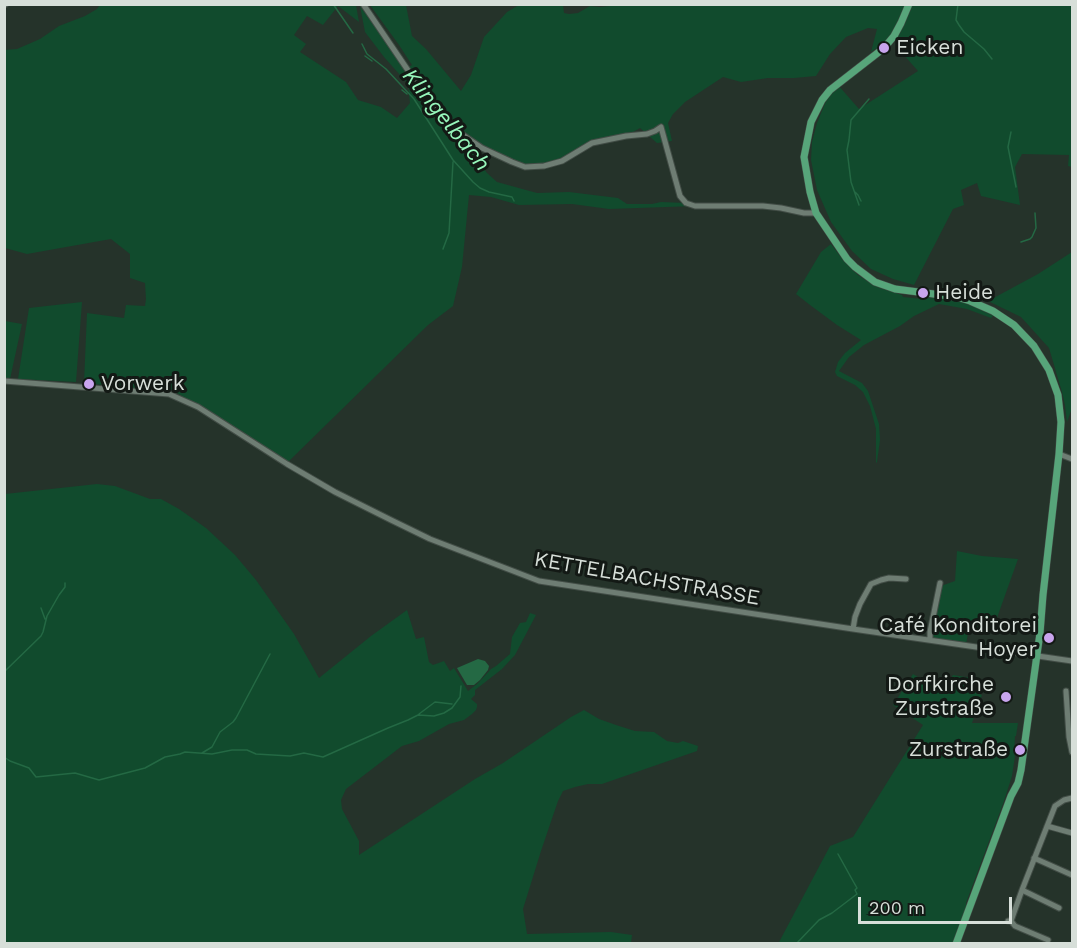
<!DOCTYPE html>
<html>
<head>
<meta charset="utf-8">
<style>
	body { margin:0 }
	#map { position:relative; width:1077px; height:948px; overflow:hidden; background:#25332a; font-family:"Work Sans",sans-serif }
	canvas { display:block }
	.frame { position:absolute; inset:0; border:6px solid #d7dfd9; pointer-events:none }
	.scale { position:absolute; left:858px; top:897px; width:154px; height:27px; box-sizing:border-box; border:3px solid #d7dfd9; border-top:0; padding-left:8px; font-size:18px; line-height:21px; white-space:nowrap; color:#d7dfd9; -webkit-text-stroke:4px #131915; paint-order:stroke }
</style>
</head>
<body>
<div id="map">
<canvas width="1077" height="948"></canvas>
<div class="frame"></div>
<div class="scale">200 m</div>
</div>
<script>
const c = document.querySelector('canvas').getContext('2d');
c.lineJoin = 'round';
function fill(path, color) { c.fillStyle = color; c.fill(path, 'evenodd'); }
const poly = rows => new Path2D(rows.map(r => 'M' + r).join(''));
function strokePath(path, color, width, dash) { c.strokeStyle = color; c.lineWidth = width; c.lineCap = dash ? 'butt' : 'round'; c.setLineDash(dash || []); c.stroke(path); }
function label(font, color, halo, rows, align = 'center') {
  c.font = font + ' "Work Sans",sans-serif'; c.lineWidth = 6; c.setLineDash([]); c.textBaseline = 'middle'; c.strokeStyle = halo; c.fillStyle = color; for (const [text, x, y, turn = 0] of rows) {
    c.save(); c.translate(x, y); c.rotate((+turn || 0) * Math.PI / 180); c.textAlign = isNaN(turn) ? turn : align; if (halo) c.strokeText(text, 0, 0); c.fillText(text, 0, 0); c.restore();
  }
}
const green = poly([
	[610,4,1072,5,1072,167,1068,166,1069,155,1022,154,1015,167,1020,205,981,196,977,183,961,190,964,205,953,209,914,285,893,279,871,269,852,251,831,222,817,190,811,160,812,142,817,123,826,101,838,85,859,109,918,71,895,45,899,40,889,40,871,52,877,29,868,28,846,37,830,54,816,76,794,78,768,78,741,82,723,77,685,102,673,114,668,123,672,141,657,143,640,128,626,136,592,143,562,161,525,167,482,148,476,158,487,173,497,182,537,193,569,192,618,198,627,204,652,204,661,202,686,203,695,206,609,209,572,204,519,205,491,197,469,195,462,267,453,306,428,325,288,462,172,390,133,388,84,383,87,313,124,318,126,305,145,306,146,299,145,283,130,278,130,254,111,239,27,254,5,248,4,50,17,49,40,39,59,26,85,16,97,9,100,5,356,5,359,22,338,6,323,25,307,16,294,35,306,44,300,52,346,82,358,100,381,107,397,118,410,103,408,84,384,57,365,32,360,6,405,69,412,65,399,45,370,5,406,5,412,36,426,49,461,91,471,75,484,37,507,12,519,5,563,5,564,13,569,14,578,13,590,6,600,7,609,6],
	[831,244,844,261,858,275,876,286,902,295,903,297,923,299,932,297,962,302,980,308,994,315,991,318,967,309,939,304,914,316,900,326,864,345,849,357,839,371,862,383,868,391,879,424,880,440,877,462,876,463,876,429,870,406,863,392,855,385,837,376,835,372,838,362,845,353,861,340,837,325,810,305,796,294,821,252],
	[1072,252,1072,408,1067,422,1065,405,1062,392,1049,348,1021,317,988,301,1038,274],
	[82,302,76,382,18,379,29,308],
	[5,321,22,324,10,379,5,378],
	[97,484,115,486,150,499,161,499,179,509,206,528,235,555,256,580,294,634,319,678,371,636,407,610,416,639,424,637,429,662,433,665,444,661,450,671,454,668,468,691,477,684,491,669,496,666,510,654,512,637,520,623,526,622,530,613,536,615,515,655,502,669,475,690,475,695,471,699,477,704,477,707,476,710,472,714,464,720,449,724,419,741,402,746,346,789,341,800,342,809,359,841,359,855,475,779,503,763,571,717,584,710,599,719,616,725,635,731,654,732,667,741,678,743,683,741,698,746,697,751,602,784,588,784,575,787,563,791,558,801,541,851,523,909,527,934,611,932,632,935,631,943,5,943,5,494],
	[957,551,982,556,1018,559,993,629,969,627,966,645,930,640,938,587,955,581],
	[913,674,942,692,953,675,972,678,967,688,982,695,972,723,1018,723,1016,736,1015,736,1014,754,1015,756,1012,776,1003,804,966,903,967,914,959,943,778,944,830,846,853,837,923,725,893,705]
]);
const water = poly([
	[478,659,485,661,489,666,488,670,480,680,474,685,467,685,457,668]
]);
const stream = poly([
	[333,4,353,33],
	[958,4,956,20,959,25,964,32,984,49,992,59],
	[362,44,367,54,386,69,414,99,453,160,473,182,480,188,489,192,512,197,514,201],
	[365,56,372,61],
	[402,90,407,94],
	[1011,132,1008,147,1016,187],
	[855,192,858,195,861,201],
	[859,205,851,182,847,150,849,140,851,120,869,99],
	[1021,242,1030,239,1032,237,1036,228,1035,213],
	[443,249,449,233,453,162],
	[41,608,45,619],
	[4,672,41,636,43,632,47,616,59,595,65,587,65,583],
	[419,714,435,702,452,704],
	[202,753,212,747,220,732,233,722,236,718,270,654],
	[4,757,10,761,29,768,36,777,75,773,99,780,145,768,165,757,180,754,185,752,212,754,232,750,247,750,256,754,290,756,304,753,323,757,388,728,408,720,418,715,434,716,444,713,452,708,460,697,461,686],
	[796,944,819,920,832,913,857,894,855,890,857,888,853,881,838,854]
]);
const minor = poly([
	[363,4,422,91,447,121,463,135,482,148,512,162,525,167,544,166,562,161,592,143,626,136,647,134,655,131,661,127,680,196,686,203,695,206,763,206,781,208,804,213,816,213],
	[4,5,6,4],
	[4,381,169,394,198,407,287,464,335,492,391,520,430,539,539,581,853,629,1072,661],
	[1059,454,1072,459],
	[853,629,855,617,860,604,871,584,881,580,889,578,906,579],
	[930,640,930,632,940,583],
	[1066,691,1069,737,1072,752],
	[1047,826,1072,833],
	[1034,858,1072,875],
	[1022,890,1059,908],
	[1008,921,1011,921,1022,890,1055,806,1064,800,1072,798],
	[1011,921,1015,926,1048,940]
]);
const major = poly([
	[909,4,901,23,894,36,884,48,830,90,822,100,811,122,804,157,810,192,816,213,847,259,855,267,875,282,895,289,957,297,970,301,993,311,1014,325,1034,346,1049,370,1058,395,1061,422,1059,454,1043,595,1040,633,1021,770,1018,783,1011,796,956,944]
]);
const markers = [
	[884,48,6,"#c9a5ee"],
	[923,293,6,"#c9a5ee"],
	[89,384,6,"#c9a5ee"],
	[1049,638,6,"#c9a5ee"],
	[1006,697,6,"#c9a5ee"],
	[1020,750,6,"#c9a5ee"]
];
const poiNames = [
	["Eicken",896,48],
	["Heide",935,293],
	["Vorwerk",101,384],
	["Café Konditorei",1037,626,"right"],
	["Hoyer",1037,650,"right"],
	["Dorfkirche",994,685,"right"],
	["Zurstraße",994,709,"right"],
	["Zurstraße",1008,750,"right"]
];
const streetNames = [
	["KETTELBACHSTRASSE",647,579,10]
];
const waterNames = [
	["Klingelbach",446,120,51]
];
fill(green, '#114b2d');
fill(water, '#246944');
strokePath(stream, '#246944', 1.5);
strokePath(minor, '#424d46', 7);
strokePath(major, '#424d46', 8);
strokePath(minor, '#6e7d73', 5);
strokePath(major, '#57a57a', 7);
for (const [x, y, r, color] of markers) { const dot = new Path2D(); dot.arc(x, y, r, 0, 2 * Math.PI); c.fillStyle = color; c.fill(dot); strokePath(dot, '#131915', 2); }
label('21px', '#d7dfd9', '#131915', poiNames, 'left');
label('21px', '#d7dfd9', '#131915', streetNames);
label('italic 22px', '#97f7bc', '#131915', waterNames);
</script>
</body>
</html>
